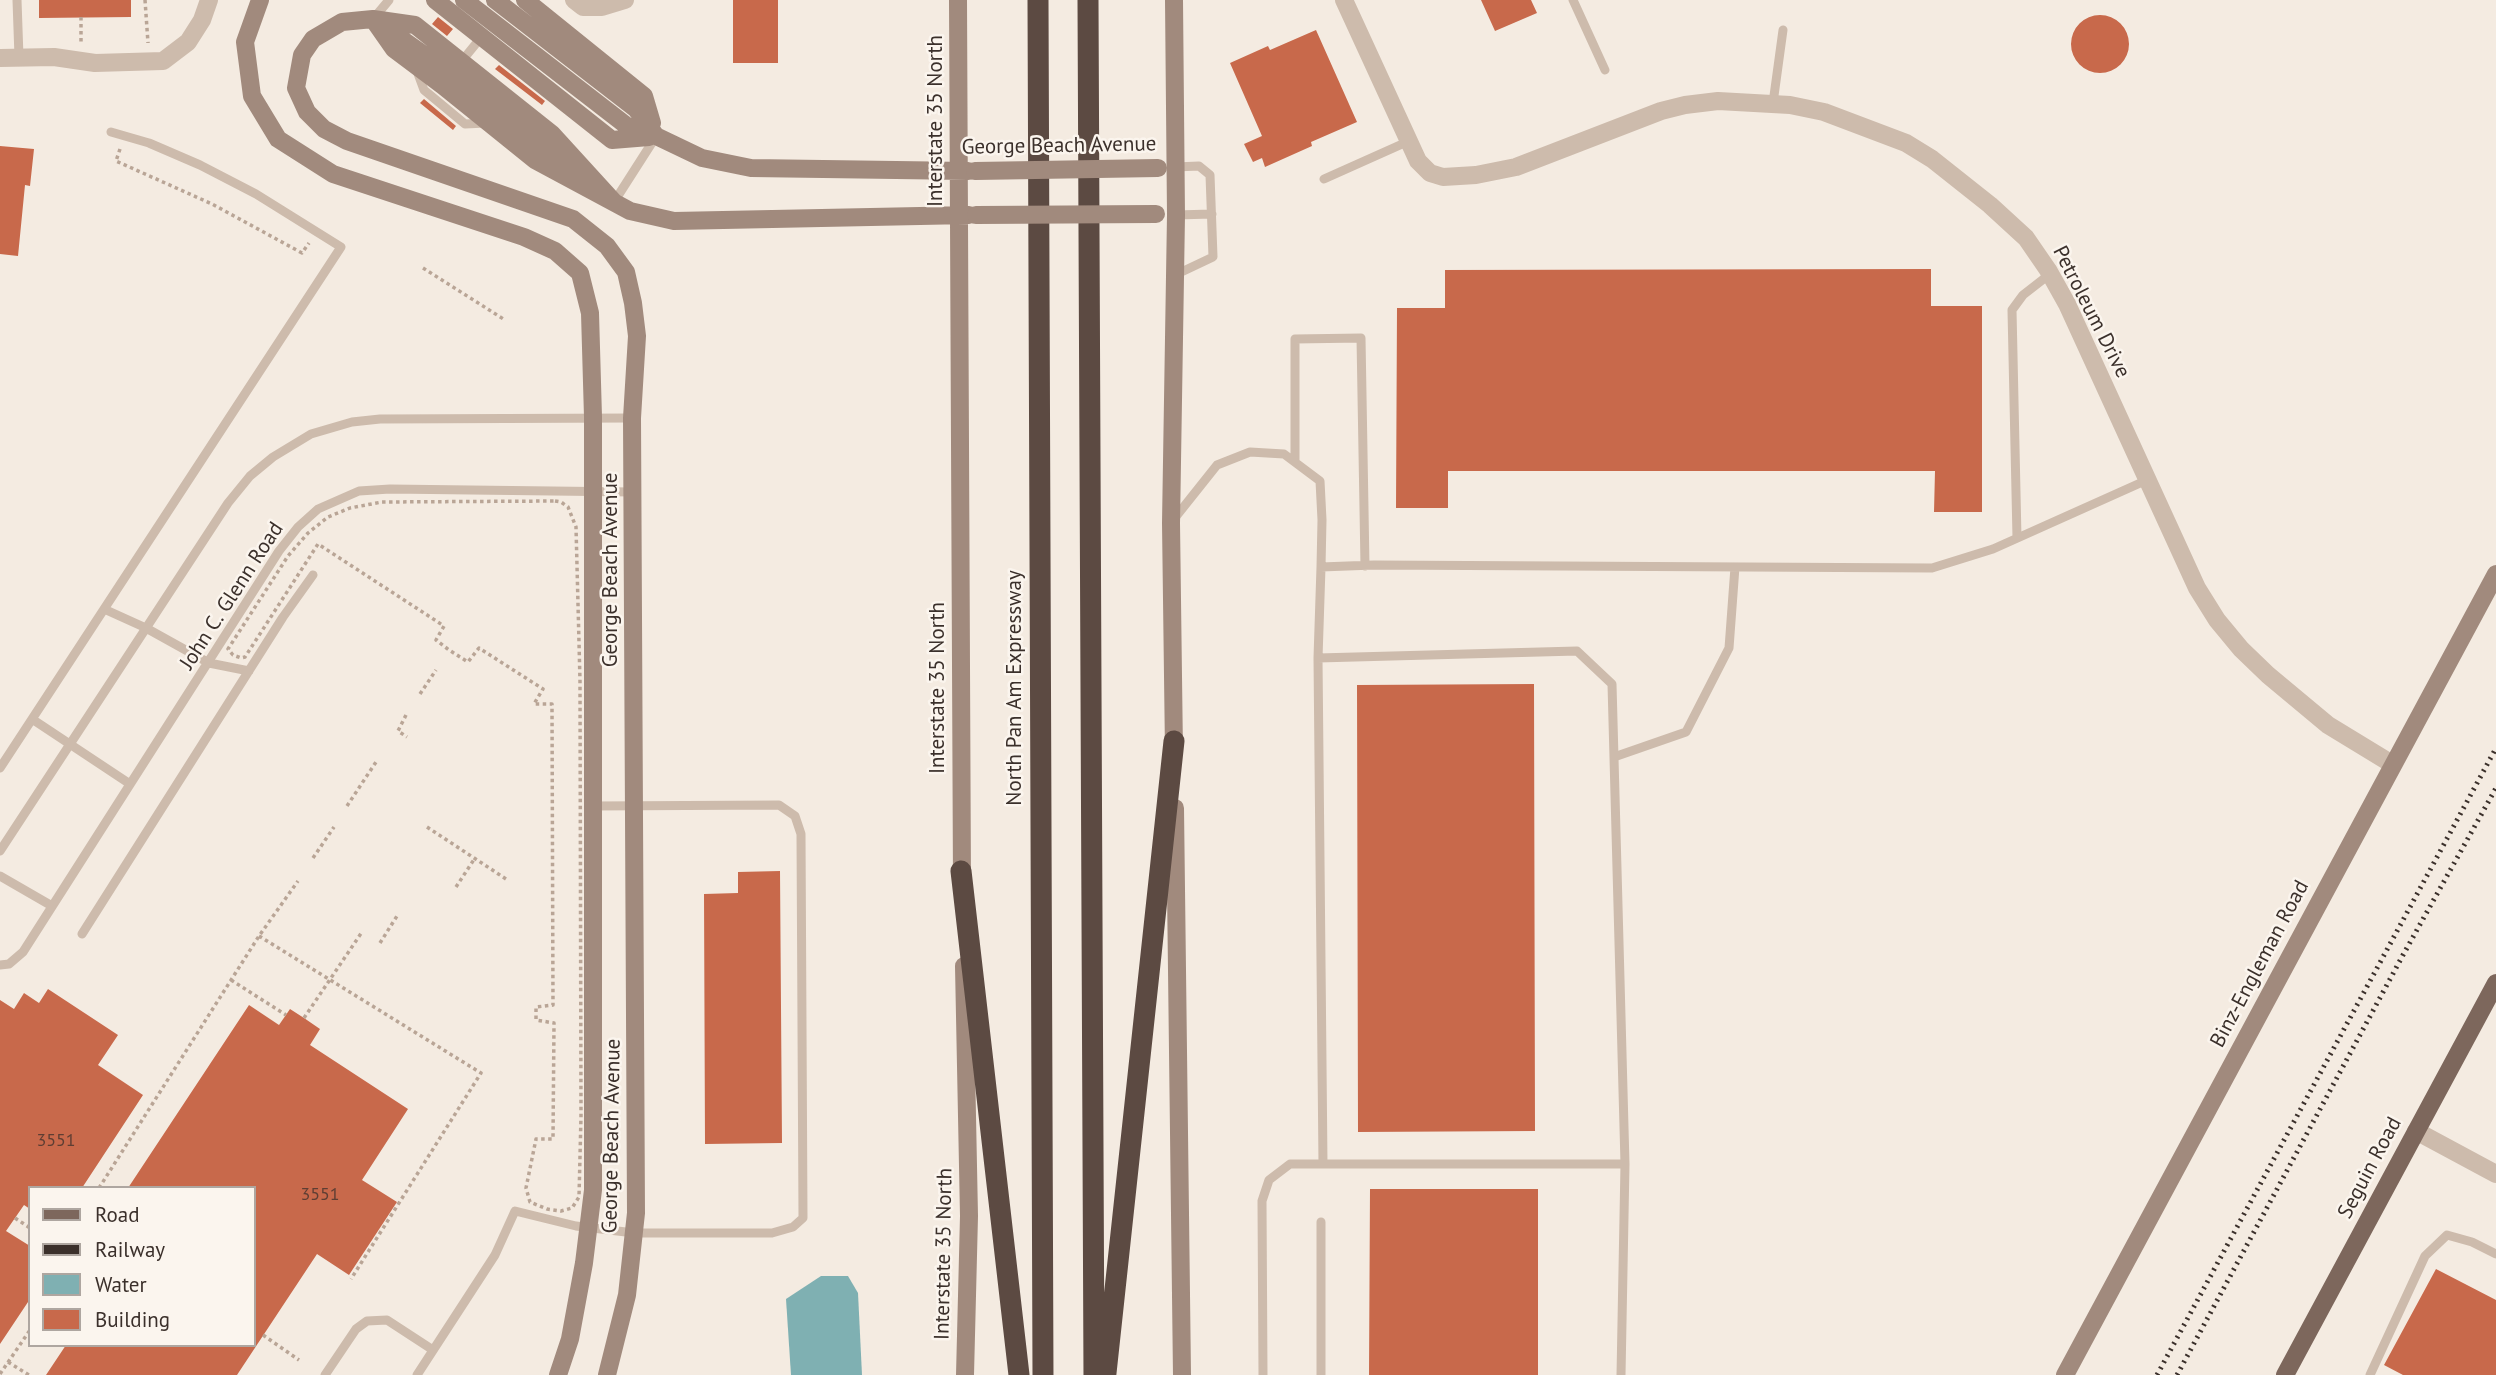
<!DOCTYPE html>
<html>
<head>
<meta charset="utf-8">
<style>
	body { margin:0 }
	#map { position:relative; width:2496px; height:1375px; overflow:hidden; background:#f4ebe1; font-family:"PT Sans",sans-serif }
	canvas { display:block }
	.legend { position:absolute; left:28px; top:1186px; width:228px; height:161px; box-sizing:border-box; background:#fbf5ee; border:2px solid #aea6a0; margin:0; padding:9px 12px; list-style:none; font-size:21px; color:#3b302b }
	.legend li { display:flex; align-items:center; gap:14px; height:35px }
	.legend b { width:35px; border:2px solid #aea6a0 }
</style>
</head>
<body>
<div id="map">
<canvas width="2496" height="1375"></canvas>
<ul class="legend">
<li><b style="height:9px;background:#7d675c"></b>Road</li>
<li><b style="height:9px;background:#3b302b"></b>Railway</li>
<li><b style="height:19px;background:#7fb0b2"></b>Water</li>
<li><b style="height:19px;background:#c8694b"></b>Building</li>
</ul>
</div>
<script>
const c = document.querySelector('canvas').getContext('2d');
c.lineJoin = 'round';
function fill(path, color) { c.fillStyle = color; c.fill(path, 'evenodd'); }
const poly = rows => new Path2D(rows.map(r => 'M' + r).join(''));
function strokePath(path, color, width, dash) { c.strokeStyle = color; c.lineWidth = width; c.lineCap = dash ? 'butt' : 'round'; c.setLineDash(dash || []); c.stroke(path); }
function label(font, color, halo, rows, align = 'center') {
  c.font = font + ' "PT Sans",sans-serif'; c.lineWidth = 5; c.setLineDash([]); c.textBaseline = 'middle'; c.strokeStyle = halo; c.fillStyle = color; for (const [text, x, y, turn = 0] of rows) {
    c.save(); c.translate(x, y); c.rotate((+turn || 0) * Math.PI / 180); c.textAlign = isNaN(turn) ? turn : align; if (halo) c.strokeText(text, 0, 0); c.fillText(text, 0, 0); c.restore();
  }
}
const water = poly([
	[821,1276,848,1276,858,1293,862,1375,791,1375,786,1299]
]);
const building = poly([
	[39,0,131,0,131,17,39,18],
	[733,0,778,0,778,63,733,63],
	[1481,0,1531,0,1537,13,1495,31],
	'2071 44a29 29 0 1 1 58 0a29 29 0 1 1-58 0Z',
	[438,17,453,29,447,36,432,24],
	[1316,30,1357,122,1311,142,1312,146,1265,167,1262,158,1253,162,1244,144,1262,136,1230,63,1268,46,1270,50],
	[499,65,545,101,542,105,495,69],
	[424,99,456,126,453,130,420,103],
	[0,146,34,149,30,186,25,185,18,256,0,254],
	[1931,269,1931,306,1982,306,1982,512,1934,512,1935,471,1448,471,1448,508,1396,508,1397,308,1445,308,1445,270],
	[1534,684,1535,1131,1358,1132,1357,685],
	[780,871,782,1143,705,1144,704,894,738,893,738,872],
	[48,989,118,1035,98,1065,143,1095,82,1188,30,1188,30,1209,24,1205,6,1231,30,1246,30,1299,0,1344,0,1000,14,1009,24,993,39,1003],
	[249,1005,279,1025,290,1009,304,1018,320,1029,310,1045,408,1109,362,1180,397,1202,349,1275,317,1254,237,1375,46,1375,66,1345,254,1345,254,1188,128,1188],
	[1370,1189,1538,1189,1538,1375,1369,1375],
	[2436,1269,2496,1300,2496,1375,2403,1375,2384,1365]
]);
const path = poly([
	[145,0,148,43],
	[81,17,81,43],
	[120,149,116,161,212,204,302,253,309,243],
	[423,268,505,320],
	[555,501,561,502,568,507,576,527,580,681,581,1116,579,1197,572,1208,561,1211,547,1209,530,1202,526,1188,536,1139,553,1139,554,1023,536,1020,536,1007,553,1005,552,704,534,704,543,689,479,648,468,662,449,650,436,640,444,626,318,544,245,657,241,658,233,655,228,649,288,556,308,533,328,517,350,508,382,502,555,501],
	[420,694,436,670],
	[406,715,398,731,407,737],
	[347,806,376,762],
	[427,827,506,879],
	[313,858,334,827],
	[456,887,475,858],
	[259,936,481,1073,351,1279],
	[380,943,397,916],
	[231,980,286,1015],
	[304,1018,362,932],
	[99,1188,259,936,298,881],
	[15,1218,30,1228],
	[263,1335,299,1360],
	[8,1362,29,1375],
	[0,1374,30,1330]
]);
const lane = poly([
	[17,0,19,57],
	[1573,0,1605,70],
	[374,18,389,0],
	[461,62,483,35],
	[417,71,424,90,465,124,486,123],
	[1773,103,1783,30],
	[1324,179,1409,141],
	[614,202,655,138],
	[1176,215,1212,214],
	[1175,275,1213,257,1210,175,1199,166,1175,167],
	[1295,462,1295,339,1361,338,1365,566],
	[1174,519,1217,465,1250,452,1284,454,1320,481,1322,520,1321,567,1374,565,1932,568,1993,549,2147,480],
	[2017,538,2012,310,2023,295,2050,274],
	[104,609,146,628,209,663,249,671],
	[1318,658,1321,567],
	[32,719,130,784],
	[1614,757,1686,732,1729,648,1735,567],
	[0,768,341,247,256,194,200,165,149,143,111,132],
	[0,851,228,503,250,476,273,457,311,434,352,422,380,419,632,418],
	[0,876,52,906],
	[82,934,283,617,313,575],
	[0,965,9,964,23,952,279,551,298,527,318,509,359,491,390,489,633,492],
	[1321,1222,1321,1375],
	[325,1375,356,1329,367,1321,387,1320,433,1350],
	[417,1375,495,1255,515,1211,576,1226,634,1233,772,1233,793,1227,803,1218,801,834,795,816,779,805,593,806],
	[1263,1375,1262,1201,1269,1180,1290,1164,1625,1164,1612,684,1577,651,1318,658,1323,1164],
	[1621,1375,1625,1164],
	[2370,1375,2425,1256,2447,1235,2472,1242,2496,1254]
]);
const street = poly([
	[574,0,583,7,602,7,625,0],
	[1344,0,1418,161,1430,173,1443,177,1476,175,1516,167,1661,111,1685,105,1718,101,1790,105,1824,112,1906,143,1932,159,1990,205,2026,238,2048,270,2067,304,2197,588,2217,620,2241,649,2268,675,2328,725,2392,764],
	[0,58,54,57,95,63,163,61,188,42,202,20,209,0],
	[2416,1131,2496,1174]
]);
const secondary = poly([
	[260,0,245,42,252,96,278,139,333,174,524,237,555,251,580,273,590,313,593,417,593,1190,584,1263,570,1339,558,1375],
	[435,0,612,140,649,137],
	[464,0,627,126,656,136,702,158,751,168,968,171],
	[495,0,636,109,656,136],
	[525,0,644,96,652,123],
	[958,0,962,885],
	[1174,0,1176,215,1171,523,1174,752],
	[373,19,394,49,442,85,535,160,630,211,674,221,969,215],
	[379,23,451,74,574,171],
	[1175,808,1182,1375],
	[964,966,969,1216,965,1375],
	[607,1375,627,1295,636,1213,632,418,637,336,633,303,626,272,607,246,573,219,347,141,324,129,307,112,296,88,302,55,313,39,342,22,373,19,415,25,552,134,614,202],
	[2065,1375,2496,574]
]);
const primary = poly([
	[2285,1375,2496,983]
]);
const highway = poly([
	[1038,0,1043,1375],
	[1088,0,1094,1375],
	[961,871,1019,1375],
	[1106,1373,1174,741]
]);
const rail = poly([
	[2157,1375,2496,748],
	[2177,1375,2403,955,2496,788]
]);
const secondaryBridge = poly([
	[975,171,1158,168],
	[976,215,1156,214]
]);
const numberNames = [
	["3551",56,1141],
	["3551",320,1195]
];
const streetNames = [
	["Interstate 35 North",936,121,-90],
	["George Beach Avenue",1059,146,-1],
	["Petroleum Drive",2091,312,63],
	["George Beach Avenue",611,570,-90],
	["John C. Glenn Road",232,596,-57],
	["Interstate 35 North",938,688,-90],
	["North Pan Am Expressway",1015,688,-90],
	["Binz-Engleman Road",2260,964,-62],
	["George Beach Avenue",612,1136,-89],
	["Seguin Road",2370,1168,-62],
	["Interstate 35 North",944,1254,-89]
];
fill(water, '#7fb0b2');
fill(building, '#c8694b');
strokePath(path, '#b9a596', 3.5, [3.5, 3.5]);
strokePath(lane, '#cdbbac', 9);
strokePath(street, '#cdbbac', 18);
strokePath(secondary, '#a18a7d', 18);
strokePath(primary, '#7d675c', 18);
strokePath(highway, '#5c4a42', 21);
strokePath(rail, '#3b302b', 5, [2, 5]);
strokePath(secondaryBridge, '#a18a7d', 18);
label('18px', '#5e3e33', null, numberNames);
label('21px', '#3b302b', '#fbf5ee', streetNames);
</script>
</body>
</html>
